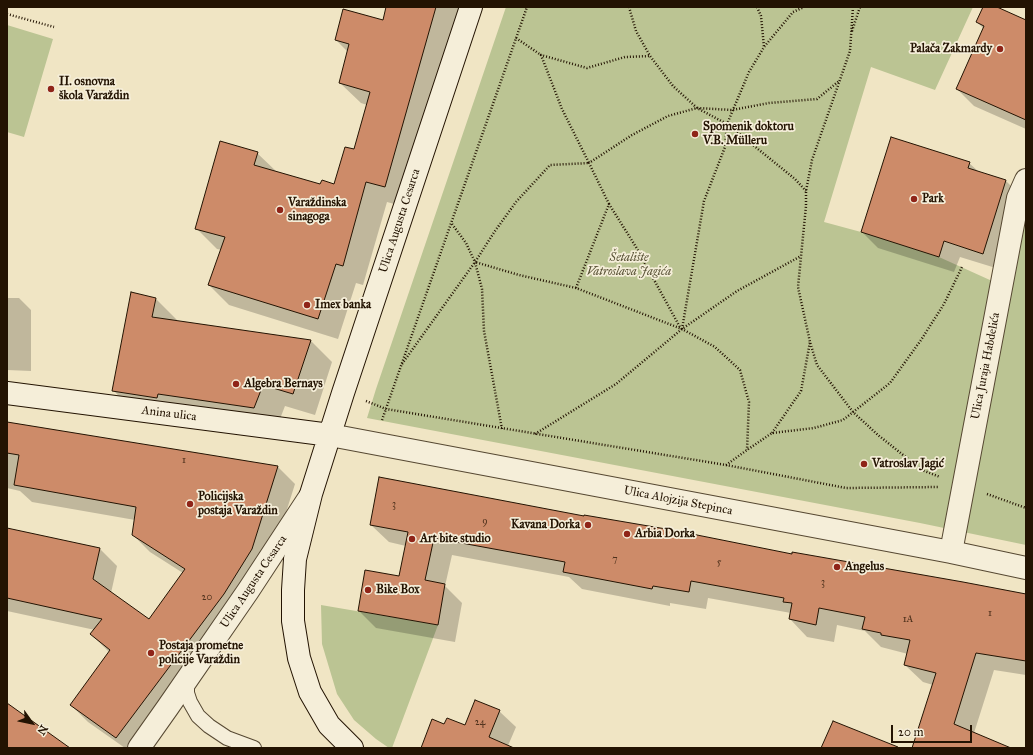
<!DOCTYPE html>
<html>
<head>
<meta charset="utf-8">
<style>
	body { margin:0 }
	#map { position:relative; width:1033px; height:755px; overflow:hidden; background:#f0e5c4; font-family:"IM FELL Great Primer",serif }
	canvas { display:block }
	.frame { position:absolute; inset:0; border:8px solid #231302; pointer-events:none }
	.north { position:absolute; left:12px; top:703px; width:40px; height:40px; -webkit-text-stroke:3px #f5eed9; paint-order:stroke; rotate:123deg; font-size:11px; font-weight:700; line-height:16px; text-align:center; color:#231302 }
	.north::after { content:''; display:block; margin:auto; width:14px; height:18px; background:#231302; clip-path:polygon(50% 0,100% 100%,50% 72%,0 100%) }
	.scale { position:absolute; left:891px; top:725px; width:81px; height:18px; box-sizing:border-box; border:2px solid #231302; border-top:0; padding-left:5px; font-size:12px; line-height:14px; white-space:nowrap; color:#231302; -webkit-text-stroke:3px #f5eed9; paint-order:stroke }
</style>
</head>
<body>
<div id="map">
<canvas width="1033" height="755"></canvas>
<div class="frame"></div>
<div class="north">N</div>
<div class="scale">20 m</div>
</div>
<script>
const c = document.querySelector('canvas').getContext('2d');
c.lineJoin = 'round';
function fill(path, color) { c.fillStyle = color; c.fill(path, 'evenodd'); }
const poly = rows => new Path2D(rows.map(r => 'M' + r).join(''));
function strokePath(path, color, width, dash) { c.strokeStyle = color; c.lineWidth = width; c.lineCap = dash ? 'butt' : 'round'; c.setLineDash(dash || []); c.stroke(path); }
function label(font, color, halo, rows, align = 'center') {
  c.font = font + ' "IM FELL Great Primer",serif'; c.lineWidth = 3.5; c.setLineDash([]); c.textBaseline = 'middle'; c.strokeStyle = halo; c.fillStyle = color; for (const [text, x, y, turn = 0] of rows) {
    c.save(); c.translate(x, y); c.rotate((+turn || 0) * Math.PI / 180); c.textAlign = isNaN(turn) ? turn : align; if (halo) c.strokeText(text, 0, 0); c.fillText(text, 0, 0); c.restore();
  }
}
const green = poly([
	[506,7,973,7,935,90,871,67,824,222,861,232,939,257,1012,290,1026,216,1026,545,920,523,367,418,376,389],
	[7,25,53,39,24,137,7,132],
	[321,605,438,625,392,748,389,748,376,739,354,720,337,694,322,644]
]);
const shadow = poly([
	[387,7,462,7,405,207,387,202,363,285,356,283,338,339,229,305,209,285,222,250,217,249,197,229,257,153,278,173,321,186,335,185,355,151,367,105,361,103,340,83,348,52,336,40,383,22],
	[984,7,995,7,1026,21,1026,129,974,106,957,89,984,29,977,22],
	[969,163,979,172,1006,181,1022,197,999,269,960,257,954,272,878,248,862,232],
	[7,298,19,298,31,310,31,371,7,370],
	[156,299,177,320,177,322,311,341,332,362,315,415,285,406,276,429,135,413,114,391],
	[7,422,278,467,295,484,269,566,137,748,125,748,88,722,71,705,110,653,91,634,95,630,7,611,7,529,100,549,117,566,111,593,149,621,183,573,150,552,133,535,135,520,32,502,20,491,7,488],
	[371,525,793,555,1026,595,1026,675,994,670,974,733,1005,748,913,748,933,685,923,682,905,665,908,654,881,647,865,631,837,625,834,642,807,637,790,619,791,613,708,598,706,609,670,603,670,606,582,589,569,577,452,555,445,586,462,603,455,642,376,628,359,611,399,577,406,546,389,542],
	[499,711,516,727,507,748,422,748,445,725,465,727]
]);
const building = poly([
	[386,7,436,7,385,187,366,182,343,266,336,264,318,319,208,285,225,237,195,229,220,141,258,152,254,165,320,184,322,180,334,184,345,147,354,149,370,92,339,83,349,44,335,40,343,9,383,20,386,7],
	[983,7,997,7,1026,20,1026,120,956,89,984,26,976,22,983,7],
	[891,137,970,162,968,168,1006,180,983,254,944,241,939,257,861,232,891,137],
	[131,292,156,298,152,317,311,340,293,394,263,385,254,408,158,394,157,398,112,391,131,292],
	[7,422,278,466,252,549,224,594,116,738,70,705,110,650,90,634,102,619,7,598,7,528,100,548,93,579,149,619,185,569,132,535,136,507,14,485,19,455,7,453,7,422],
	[379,477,584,516,584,515,672,530,792,554,792,552,963,582,1026,594,1026,661,976,653,954,724,1011,748,912,748,936,673,904,665,910,640,881,635,881,633,862,629,865,617,819,608,816,625,789,619,792,603,783,602,784,598,691,581,689,592,653,586,652,589,563,572,565,562,434,538,425,580,445,584,438,625,358,611,365,570,399,576,408,532,370,525,379,477],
	[475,700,500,710,489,737,514,748,421,748,432,719,444,724,447,718,465,725,475,700],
	[7,703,70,748,7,748,7,703],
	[833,721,898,747,898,748,821,748,833,721]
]);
const path = poly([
	[629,7,636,31,650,56,673,86,697,108,727,124,795,179,806,191],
	[757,7,761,16,764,47],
	[853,7,850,51,812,160,806,191,806,206,798,287,810,342,817,365,853,412,878,435,922,470,940,477],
	[7,14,54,27],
	[852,31,860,7],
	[516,38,541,55],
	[609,204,589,163,632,135,668,116,697,108,732,110,769,103,817,99,839,81],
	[452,224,466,243,475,262],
	[576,288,609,204,636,247,681,329],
	[682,329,704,201,725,147,727,124,749,72,764,47,793,12,804,7],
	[402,364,475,262,495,231,516,202,550,165,589,163,562,109,541,55,587,68,625,57,650,56],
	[366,401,386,409,726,465,846,488,939,487],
	[382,420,527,7],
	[502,429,484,331,482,289,475,262,519,275,576,288,682,329,715,347,740,370,749,402,747,450],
	[772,433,801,391,810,342],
	[535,434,616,384,682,329,737,291,801,256],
	[726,465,747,450,772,433,814,428,843,420,890,383,921,340,944,304,962,267],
	[987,494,1026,508]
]);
const service = poly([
	[187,680,187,693,190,702,198,716,209,726,227,738,254,748]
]);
const minor = poly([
	[330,435,951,552,1026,568],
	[951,552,1018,198,1026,180],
	[139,748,168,707,248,591,309,498]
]);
const secondary = poly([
	[7,393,330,435],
	[352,748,329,725,310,692,299,658,293,621,293,590,295,559,311,494,343,393,471,7]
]);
const markers = [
	[1000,49,4,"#8f2418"],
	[51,89,4,"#8f2418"],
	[695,134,4,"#8f2418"],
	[914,199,4,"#8f2418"],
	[280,210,4,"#8f2418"],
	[307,305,4,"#8f2418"],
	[236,384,4,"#8f2418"],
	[864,464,4,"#8f2418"],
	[190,504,4,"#8f2418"],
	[588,525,4,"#8f2418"],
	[627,534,4,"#8f2418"],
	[412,539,4,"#8f2418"],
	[837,567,4,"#8f2418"],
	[368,590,4,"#8f2418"],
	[151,653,4,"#8f2418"]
];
const numberNames = [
	["1",184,461],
	["3",394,505],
	["9",485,522],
	["7",615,560],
	["5",719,563],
	["3",823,583],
	["20",207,598],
	["1",990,614],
	["1A",908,620],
	["24",480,723]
];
const poiNames = [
	["Palača Zakmardy",992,49,"right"],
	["II. osnovna",59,82],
	["škola Varaždin",59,96],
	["Spomenik doktoru",703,127],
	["V.B. Mülleru",703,141],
	["Park",922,199],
	["Varaždinska",288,203],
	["sinagoga",288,217],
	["Imex banka",315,305],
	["Algebra Bernays",244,384],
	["Vatroslav Jagić",872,464],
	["Policijska",198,497],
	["postaja Varaždin",198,511],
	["Kavana Dorka",580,525,"right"],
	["Arbia Dorka",635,534],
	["Art bite studio",420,539],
	["Angelus",845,567],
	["Bike Box",376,590],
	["Postaja prometne",159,646],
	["policije Varaždin",159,660]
];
const streetNames = [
	["Ulica Augusta Cesarca",400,221,-72],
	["Ulica Juraja Habdelića",986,366,-79],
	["Anina ulica",169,414,7],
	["Ulica Alojzija Stepinca",678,501,11],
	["Ulica Augusta Cesarca",254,582,-56]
];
const parkNames = [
	["Šetalište",629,258],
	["Vatroslava Jagića",629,272]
];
fill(green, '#bbc493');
fill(shadow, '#0003');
fill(building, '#cd8b69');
strokePath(building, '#231302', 1);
strokePath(service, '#564832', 16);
strokePath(minor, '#564832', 24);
strokePath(secondary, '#231302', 24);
strokePath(path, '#231302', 2.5, [1, 2]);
strokePath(service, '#f5eed9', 14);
strokePath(minor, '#f5eed9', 22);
strokePath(secondary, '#f5eed9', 22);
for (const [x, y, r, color] of markers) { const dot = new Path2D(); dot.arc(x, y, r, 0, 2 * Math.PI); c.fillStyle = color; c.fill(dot); strokePath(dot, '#f5eed9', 1.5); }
label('10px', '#4e311c', null, numberNames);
label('bold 12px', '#231302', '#f5eed9', poiNames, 'left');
label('12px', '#231302', '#f5eed9', streetNames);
label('italic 12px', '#585135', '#f5eed9', parkNames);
</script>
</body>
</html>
